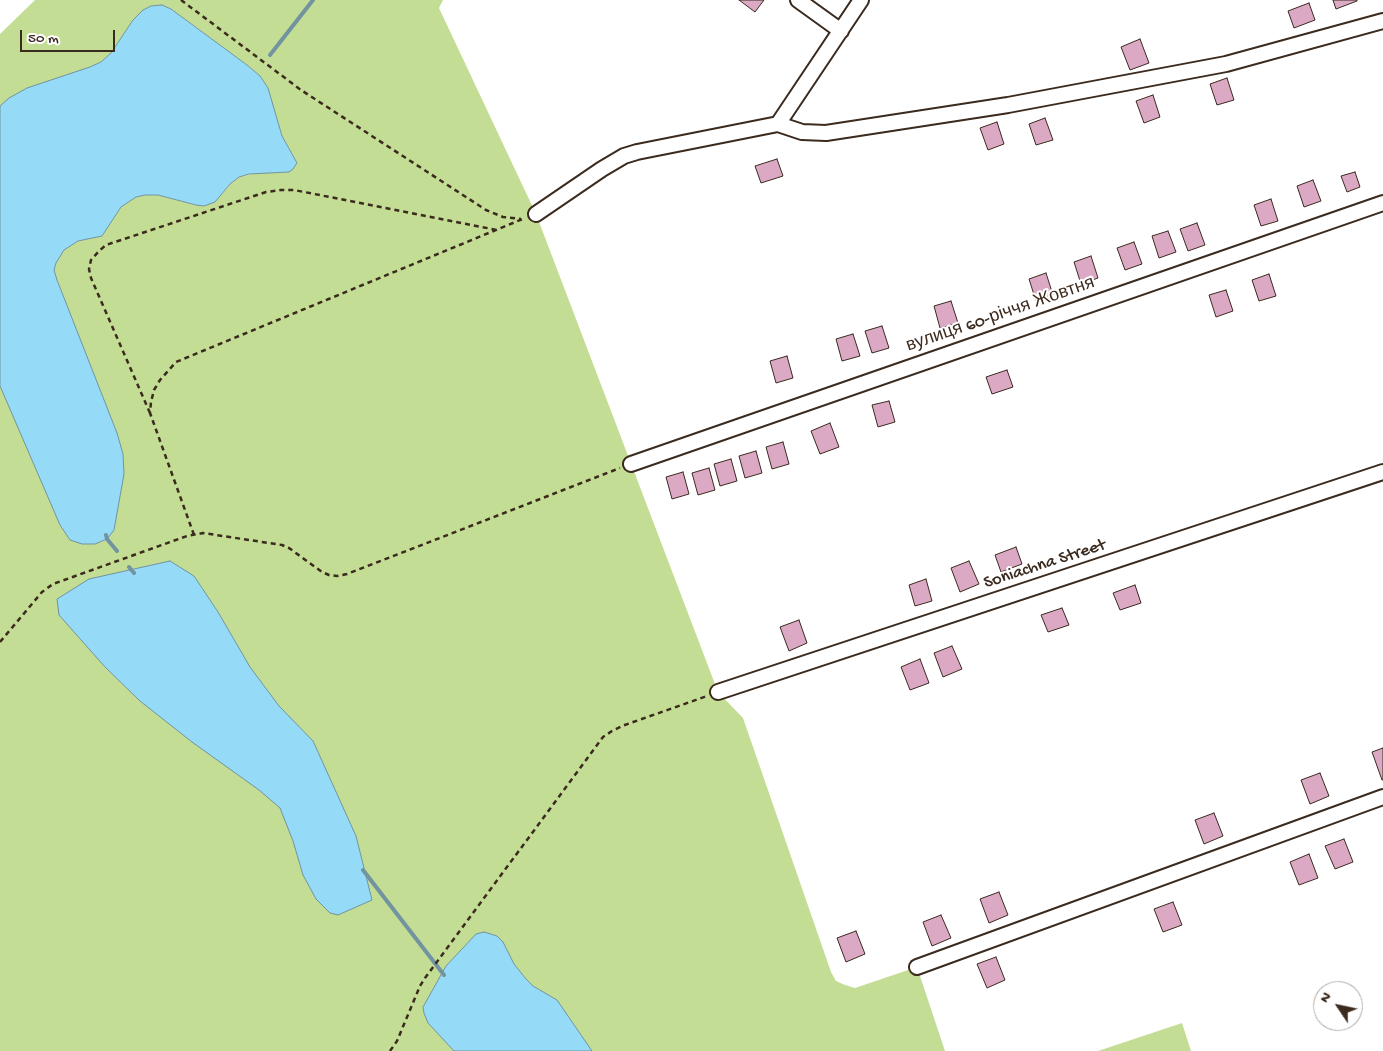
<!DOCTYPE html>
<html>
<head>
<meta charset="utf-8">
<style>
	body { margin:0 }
	#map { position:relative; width:1383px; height:1051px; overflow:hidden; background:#fff; font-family:"Gochi Hand",sans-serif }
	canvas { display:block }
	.north { position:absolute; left:1313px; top:981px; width:50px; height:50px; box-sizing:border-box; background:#fff; border:1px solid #b1aaa5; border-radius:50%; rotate:304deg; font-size:14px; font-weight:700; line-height:20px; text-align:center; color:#3b2a1e }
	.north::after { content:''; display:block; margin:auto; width:18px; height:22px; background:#3b2a1e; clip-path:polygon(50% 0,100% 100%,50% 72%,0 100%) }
	.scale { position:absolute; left:20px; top:30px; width:95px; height:22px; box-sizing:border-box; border:2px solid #3b2a1e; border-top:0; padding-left:6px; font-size:15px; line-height:18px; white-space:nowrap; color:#3b2a1e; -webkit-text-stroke:4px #fff; paint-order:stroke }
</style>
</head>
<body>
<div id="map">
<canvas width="1383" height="1051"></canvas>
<div class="north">N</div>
<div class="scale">50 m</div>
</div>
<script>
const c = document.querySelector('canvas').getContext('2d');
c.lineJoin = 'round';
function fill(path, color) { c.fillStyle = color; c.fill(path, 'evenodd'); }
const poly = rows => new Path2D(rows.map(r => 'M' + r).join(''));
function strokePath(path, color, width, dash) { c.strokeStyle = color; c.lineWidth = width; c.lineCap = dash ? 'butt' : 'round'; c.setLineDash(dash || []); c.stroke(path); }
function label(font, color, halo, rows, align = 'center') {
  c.font = font + ' "Gochi Hand",sans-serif'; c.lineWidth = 4; c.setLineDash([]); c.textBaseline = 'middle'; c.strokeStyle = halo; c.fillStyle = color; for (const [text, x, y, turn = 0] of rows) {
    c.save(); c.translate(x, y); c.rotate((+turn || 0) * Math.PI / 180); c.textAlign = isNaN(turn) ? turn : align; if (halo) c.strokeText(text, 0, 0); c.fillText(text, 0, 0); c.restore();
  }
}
const green = poly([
	[35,0,443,0,439,8,536,214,718,692,743,718,831,972,836,981,845,985,855,988,917,967,945,1051,0,1051,0,227,102,235,121,207,136,197,145,195,158,195,196,205,215,202,230,184,239,177,297,163,282,136,260,76,247,65,171,9,162,5,133,20,111,53,101,62,0,107,0,34],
	[1182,1023,1191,1051,1098,1051]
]);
const water = poly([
	[162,5,171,9,247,65,260,76,268,88,282,136,297,163,293,169,289,172,249,174,239,177,230,184,215,202,204,206,196,205,158,195,145,195,136,197,121,207,102,236,78,241,64,250,56,263,54,270,57,280,117,433,123,454,124,474,114,530,107,539,95,544,82,544,70,540,60,525,0,386,0,106,9,98,27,88,90,67,101,62,111,53,133,20,143,10,151,6,162,5],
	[170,561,194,576,218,612,250,667,279,706,313,741,356,836,372,900,338,915,330,913,316,899,303,875,293,841,280,808,259,790,192,742,140,701,105,667,59,615,57,599,89,579,170,561],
	[484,932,497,936,503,942,514,964,526,979,533,986,557,1000,592,1051,454,1051,428,1023,424,1013,423,1007,446,966,476,934,484,932]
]);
const stream = poly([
	[270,55,313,0],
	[106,535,107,539,117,551],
	[129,567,134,573],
	[363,870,444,975]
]);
const building = poly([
	[739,0,764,0,755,12,739,0],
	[1333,0,1357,0,1357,1,1336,9,1333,0],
	[1309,3,1315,20,1294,28,1288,11,1309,3],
	[1140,39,1149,63,1130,70,1121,47,1140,39],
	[1227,78,1234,100,1217,105,1210,84,1227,78],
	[1153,95,1160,117,1144,123,1136,101,1153,95],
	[1045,118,1053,140,1036,145,1029,124,1045,118],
	[997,122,1004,144,988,150,980,128,997,122],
	[777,159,783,176,761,183,755,166,777,159],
	[1355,172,1360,187,1347,192,1341,176,1355,172],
	[1313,180,1321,201,1304,207,1297,186,1313,180],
	[1271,199,1278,221,1261,226,1254,205,1271,199],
	[1197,223,1205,245,1188,251,1180,229,1197,223],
	[1168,231,1176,252,1159,258,1152,236,1168,231],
	[1134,242,1142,264,1125,270,1117,248,1134,242],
	[1091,256,1098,278,1081,284,1074,262,1091,256],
	[1046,273,1053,295,1036,301,1029,279,1046,273],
	[1269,274,1276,296,1259,301,1252,280,1269,274],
	[1226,290,1233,311,1216,317,1209,295,1226,290],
	[951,301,958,323,940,328,934,306,951,301],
	[882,326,889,348,872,353,865,331,882,326],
	[853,334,860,356,842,361,836,339,853,334],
	[787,356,793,378,776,383,770,361,787,356],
	[1007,370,1013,387,992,394,986,377,1007,370],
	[889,401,895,422,878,427,872,405,889,401],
	[830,423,839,447,820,454,811,431,830,423],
	[783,442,789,464,772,469,766,447,783,442],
	[756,451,762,473,745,478,739,456,756,451],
	[731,459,737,481,720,486,714,464,731,459],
	[709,468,715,490,698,495,692,473,709,468],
	[683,472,689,494,672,499,666,477,683,472],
	[1016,547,1022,564,1001,572,995,555,1016,547],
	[969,561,979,584,960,592,951,568,969,561],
	[926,579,932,601,915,606,909,585,926,579],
	[1135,585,1141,603,1120,610,1113,593,1135,585],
	[1062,608,1069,625,1048,632,1041,615,1062,608],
	[799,620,807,643,789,651,780,627,799,620],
	[952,646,962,669,943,677,934,653,952,646],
	[920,659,929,683,910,690,901,667,920,659],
	[1383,748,1383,780,1382,780,1372,752,1383,748],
	[1320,773,1329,796,1310,804,1301,780,1320,773],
	[1214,813,1223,836,1204,844,1195,820,1214,813],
	[1344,839,1353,862,1335,869,1325,846,1344,839],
	[1309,854,1318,878,1299,885,1290,862,1309,854],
	[999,892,1008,915,989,923,980,899,999,892],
	[1173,902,1182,925,1163,932,1154,909,1173,902],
	[941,915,951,938,932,946,923,922,941,915],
	[856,931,865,954,846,962,837,938,856,931],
	[996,957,1005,980,987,988,977,964,996,957]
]);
const path = poly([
	[181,0,301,90,486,210,503,217,521,219],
	[150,413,91,278,89,269,91,260,99,251,106,245,266,192,281,190,294,190,497,230],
	[194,535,150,413,151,402,154,390,160,380,176,362,525,218],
	[0,642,42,592,53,584,187,536,203,533,282,545,289,548,322,572,329,575,337,576,347,574,620,468],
	[390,1051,397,1041,420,986,425,978,603,737,612,731,622,726,707,696]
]);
const street = poly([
	[798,0,841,31],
	[778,124,861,0],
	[536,214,602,169,624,156,637,152,778,124,802,132,826,133,1008,105,1226,64,1383,21],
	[631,464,1383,203],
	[718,692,1383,472],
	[917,967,1383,797]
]);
const streetNames = [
	["вулиця 60-річчя Жовтня",1001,316,-19],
	["Soniachna Street",1045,565,-18]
];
fill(green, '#c4dd94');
fill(water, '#95dbf7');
strokePath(water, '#7194a0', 1);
strokePath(stream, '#7194a0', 4);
fill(building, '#dca9c4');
strokePath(building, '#3b2a1e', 1);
strokePath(street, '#3b2a1e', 18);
strokePath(path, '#3b2a1e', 2.5, [5, 4]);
strokePath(street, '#fff', 14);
label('18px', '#3b2a1e', '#fff', streetNames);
</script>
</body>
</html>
